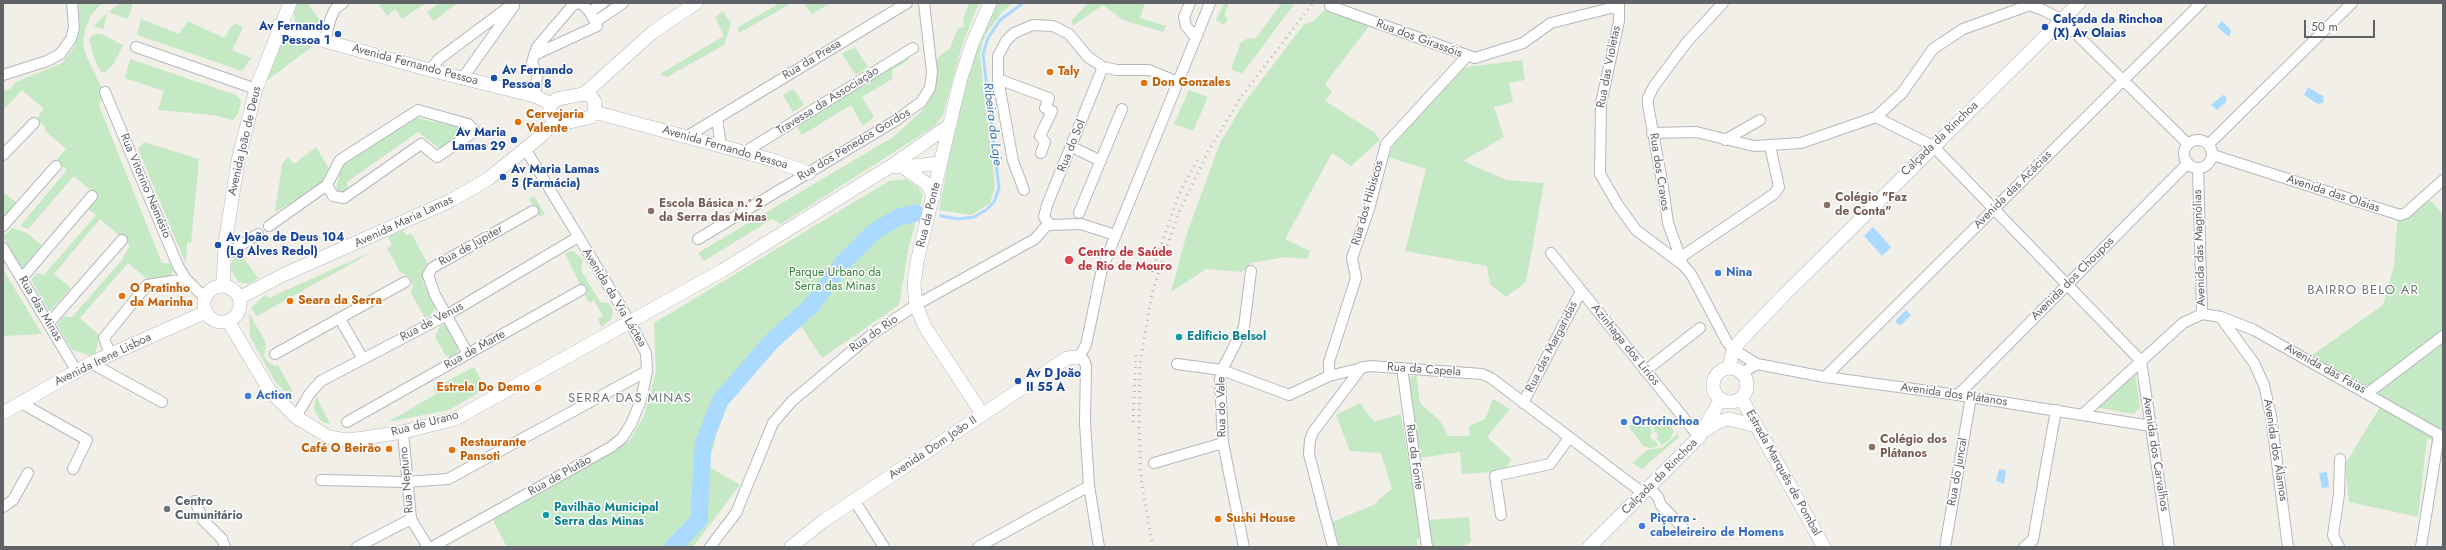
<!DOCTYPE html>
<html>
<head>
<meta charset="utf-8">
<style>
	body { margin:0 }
	#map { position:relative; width:2446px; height:550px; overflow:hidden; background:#f1efe8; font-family:Jost,sans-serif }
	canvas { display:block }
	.frame { position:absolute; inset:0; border:4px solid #5f6368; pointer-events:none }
	.scale { position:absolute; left:2304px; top:20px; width:71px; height:18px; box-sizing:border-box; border:2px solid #5f6368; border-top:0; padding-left:5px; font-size:12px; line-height:14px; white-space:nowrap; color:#5f6368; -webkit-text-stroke:3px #fff; paint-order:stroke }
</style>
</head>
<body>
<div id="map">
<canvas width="2446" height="550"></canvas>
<div class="frame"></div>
<div class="scale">50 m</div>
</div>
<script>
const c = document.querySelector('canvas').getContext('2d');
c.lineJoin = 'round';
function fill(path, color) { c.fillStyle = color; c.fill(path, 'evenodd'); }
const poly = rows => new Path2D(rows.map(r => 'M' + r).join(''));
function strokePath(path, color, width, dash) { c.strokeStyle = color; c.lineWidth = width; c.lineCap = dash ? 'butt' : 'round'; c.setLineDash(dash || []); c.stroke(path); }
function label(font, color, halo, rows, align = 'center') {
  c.font = font + ' Jost,sans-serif'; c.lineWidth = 3; c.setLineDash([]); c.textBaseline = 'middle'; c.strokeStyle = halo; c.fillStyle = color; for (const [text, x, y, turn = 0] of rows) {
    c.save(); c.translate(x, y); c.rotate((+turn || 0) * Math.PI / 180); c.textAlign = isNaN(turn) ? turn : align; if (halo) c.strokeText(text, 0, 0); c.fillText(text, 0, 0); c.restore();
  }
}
const green = poly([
	[78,3,102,3,91,15,85,30,83,42,85,53,105,94,99,104,100,108,162,263,172,264,174,268,173,272,169,277,147,279,128,263,80,318,99,335,95,357,72,350,57,325,64,316,72,317,121,261,130,245,100,219,54,274,71,288,49,312,31,280,37,273,44,275,96,215,88,209,98,196,74,176,28,229,20,226,67,170,56,161,66,149,45,131,45,127,36,119,44,109,22,90,3,110,3,91,10,89,16,82,62,63,73,49,80,29],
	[121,3,133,3,128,19,108,12,103,29,94,26,108,12],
	[297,3,307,3,319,19,321,26,318,29,314,30,298,25,294,19,294,11],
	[378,3,426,3,402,19,395,9,387,16],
	[439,3,457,3,434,21,427,12],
	[780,3,792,3,739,33,737,28],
	[809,3,831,3,812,14,805,5],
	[969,3,979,3,962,45,943,115,935,126,781,224,772,219,704,261,698,253,893,137,920,113,929,101,937,84,937,58,950,48,958,28,964,27,963,19],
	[997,3,1013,3,1002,12,988,31,982,43,980,56,995,186,990,203,971,215,939,210,956,123,974,50],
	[1088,3,1145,3,1140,18,1166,26,1163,32,1123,20,1103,5,1074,25,1071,21],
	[1224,3,1229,3,1224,16,1228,18,1224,25,1216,20],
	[1282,3,1295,3,1242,74,1231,69,1241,42,1249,38,1255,39],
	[1328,7,1369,26,1325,84,1332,92,1325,101,1374,132,1380,140,1351,166,1332,153,1285,239,1310,251,1307,259,1285,257,1251,263,1242,272,1206,269,1171,292,1187,233,1220,143,1242,106,1304,24,1312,22],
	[723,11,731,24,724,45,667,77,660,74,724,36,715,17],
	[141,19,179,34,188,21,224,38,234,23,243,27,232,50,251,58,242,71,137,35],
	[95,34,101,34,123,45,114,63,106,72,101,72,94,58,89,38],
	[280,38,313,46,266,81],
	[855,47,868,67,856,75,842,54],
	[906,55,909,60,892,70,892,79,862,97,874,117,863,126,851,105,802,135,797,127],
	[130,59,236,95,241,101,238,114,233,120,213,115,158,110,164,91,125,78],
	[1522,60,1525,80,1509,83,1513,102,1494,107,1504,137,1463,161,1506,180,1544,183,1526,282,1506,297,1490,284,1487,266,1405,251,1426,169,1388,157,1398,134,1460,68],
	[794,89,804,105,793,112,783,95],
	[1189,90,1208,97,1193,131,1174,124],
	[413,117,463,128,442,150,418,132,347,182,348,193,336,190,342,164],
	[144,142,199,159,191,243,187,243,186,264,138,149],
	[316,147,329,169,317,189,275,212,282,164,288,157,294,164],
	[906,179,918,187,923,195,909,246,899,305,822,358,801,326,756,365,720,409,714,446,706,465,740,485,693,547,507,547,493,520,630,440,644,416,656,372,654,323,889,181],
	[3,192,17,203,3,217],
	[534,196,545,214,540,217,529,199],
	[2431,201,2443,214,2443,448,2427,438,2418,517,2349,502,2345,464,2380,407,2311,356,2383,305,2394,266,2398,212],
	[12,228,25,232,42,245,22,269,3,237],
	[402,230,407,235,411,233,428,264,424,269,423,283,436,307,430,316,425,318,411,293,413,286,410,277,400,272,387,248,392,245,388,237],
	[376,250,257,316,251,308,265,295,269,298],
	[573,251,583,259,581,270,600,302,608,303,613,310,611,320,601,327,598,318,603,316,594,300,589,303,565,253],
	[240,253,258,278,249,284,238,282,230,268,233,259],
	[3,269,42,334,3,336],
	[249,313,266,343,264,356,269,363,275,366,278,365,293,392,284,391,275,381,250,337],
	[447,325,459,346,457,353,452,357,446,356,435,337,440,326],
	[474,367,483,384,483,390,449,410,388,422,436,394,434,388],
	[2135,372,2140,408,2133,414,2095,407],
	[1416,375,1420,403,1440,421,1448,436,1470,436,1469,426,1485,419,1493,399,1510,409,1487,437,1511,459,1506,471,1462,474,1460,452,1420,458,1409,378],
	[316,396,331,425,321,421,314,410],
	[1360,403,1374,422,1401,414,1421,538,1416,540,1419,547,1339,547,1332,522,1378,503,1377,501,1392,489,1381,453,1350,451,1336,415],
	[1666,420,1674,431,1670,439,1662,445,1657,439,1658,434,1654,432,1654,425],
	[1633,423,1642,427,1650,426,1652,432,1650,438,1656,441,1658,447,1649,448,1643,446,1629,427],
	[1677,434,1679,437,1642,469,1632,463,1647,450,1662,448],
	[1469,517,1471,542,1461,547,1431,547,1429,520]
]);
const water = poly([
	[2222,21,2231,30,2230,36,2226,35,2217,26],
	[2308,87,2323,96,2324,102,2318,104,2304,95],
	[2223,95,2226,96,2226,102,2217,110,2211,105],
	[1873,227,1891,247,1882,256,1864,236],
	[1906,310,1911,315,1901,325,1897,324,1896,320],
	[1999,469,2006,470,2004,484,1996,481],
	[2327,472,2329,487,2322,488,2319,473]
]);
const stream = poly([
	[941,216,958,219,974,217,986,210,994,202,999,188,983,54,988,38,1000,20,1023,3]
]);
const river = poly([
	[673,547,699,520,703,445,720,401,771,342,812,305,843,263,875,231,899,217,916,213]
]);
const minor = poly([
	[1190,3,1184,17,1186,26,1196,38],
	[1619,3,1619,21,1601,103,1600,174,1618,205,1636,230,1683,265],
	[1723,3,1687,42,1654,86,1648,98,1648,105,1663,187,1668,223,1683,265,1691,274,1727,342,1734,350,1757,364,1825,377,1958,395,2151,426],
	[2024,3,2043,10,2062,20,2188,144],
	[1330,6,1475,58,1523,43,1551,23,1619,6],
	[590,12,603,3],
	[595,22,623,3],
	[325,41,330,20,335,9,343,3],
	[136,47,256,89],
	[534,55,597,26,590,12,581,3],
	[1103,67,1047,205,1044,217,1050,225,1081,224,1115,235],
	[430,70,439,59,514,3],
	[3,75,47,61,60,54,71,39,74,28,72,3],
	[462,79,514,6],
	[998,79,1049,98,1045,108,1052,111,1040,136,1045,142,1041,153],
	[105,92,178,266,186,279,205,298],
	[535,96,537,76,532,62,537,47,573,5,580,3],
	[1876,117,1933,146,2141,361,2169,547],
	[717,118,721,147],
	[1652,133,1696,132,1754,146,1801,143,1876,117,1902,93,1933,49,1963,29,2030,5],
	[686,137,907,3],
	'2184 154a14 14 0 1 1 28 0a14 14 0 1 1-28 0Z',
	[1725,140,1760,120],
	[2209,144,2352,3],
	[1072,147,1101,161],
	[743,153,913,48],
	[3,155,34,123],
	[2213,155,2400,215,2406,213,2443,180],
	[1024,190,1013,161,998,79,998,56,1006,41,1014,33,1033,25,1053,26,1069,34,1088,57,1103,67,1117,70,1149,70,1178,82],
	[1079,213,1122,109],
	[3,226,56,166],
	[269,226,327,185,340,160,418,110,468,124,475,131,437,157,421,144,344,198,333,196,327,185],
	[698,239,895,121,921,102,930,88,932,72,924,3],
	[3,248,76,370],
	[1551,253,1699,437],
	[224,256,258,234],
	[1681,257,1774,194,1779,187,1770,146],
	[22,278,92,196],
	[2202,314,2221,317,2254,330,2443,437],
	[2221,318,2254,363,2264,385,2271,416,2288,547],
	[340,319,363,359],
	[49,323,122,240],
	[110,354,104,338,147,285,186,279],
	[275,354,405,282],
	[468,354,435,295,428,275,432,268,533,211],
	[91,363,162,402],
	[1177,364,1222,370,1289,395,1329,376,1370,366,1482,374,1491,378,1643,493],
	[1402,368,1427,547],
	[1645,371,1700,328],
	[1742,373,1757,364],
	[1329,376,1329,362,1356,278,1352,258,1369,209,1386,144,1467,56],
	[1825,377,2201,3],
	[2368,393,2443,336],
	[1958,395,2188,163],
	[21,403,87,440,73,469],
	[1523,403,1581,291],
	[2082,415,2183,323,2202,314,2198,168],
	[296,417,310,393,321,381,447,315,578,237],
	[347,422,581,290],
	[403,432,411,519,428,547],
	[1154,463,1223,443],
	[321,480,406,482,448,479,647,371,646,353,629,320,526,150],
	[1648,487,1658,497,1661,505,1684,529],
	[854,500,884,547],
	[195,501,203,520,222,539,225,547],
	[3,507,13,500,28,473],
	[1501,515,1495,476,1550,464,1569,438],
	[357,547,411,519],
	[432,547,611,447,622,438,631,424,641,400,647,371],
	[710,547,736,513,773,423,792,401,872,334,916,305,1035,239,1048,224],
	[978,547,1089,486],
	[1099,547,1089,486,1085,423,1086,366,1084,360,1079,357,1086,345,1102,269,1210,3],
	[1244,547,1223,443,1220,379,1222,370,1244,327,1251,271],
	[1333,547,1309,454,1310,440,1313,432,1362,367],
	[1945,547,1971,397],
	[2024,547,2033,540,2056,410],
	[2339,547,2333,535,2339,494,2340,459],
	[2421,547,2439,434]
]);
const tertiary = poly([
	[279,25,325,41,430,70,535,96,551,104],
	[584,94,653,32,696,3],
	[584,94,591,96,595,102,594,112,591,117,561,124,554,122,549,113,551,104,557,99,584,94],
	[594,112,769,159,809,173],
	[891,166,903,167,941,163],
	[903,167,927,184,934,197],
	[223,285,225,244,238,161,256,89,290,3],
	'204 304a18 18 0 1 1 36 0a18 18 0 1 1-36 0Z',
	[239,298,283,275,450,201,488,179,541,136,554,122],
	[228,321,270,391,296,417,329,437,346,440,364,438,403,432,455,419,723,270,891,166,950,125],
	[1729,368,1732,354,1739,342,1783,296,2079,3],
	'1713 385a17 17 0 1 1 34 0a17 17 0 1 1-34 0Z',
	[1741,398,1824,547],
	[3,413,91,363,206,312],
	[983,415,925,327,916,305,914,284,917,262,960,81,972,44,990,3],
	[1704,431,1720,421,1729,419,1757,426],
	[791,547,822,522,1067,358,1079,357],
	[1589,547,1699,437,1721,399]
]);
const rail = poly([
	[1152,272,1179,194,1198,159],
	[1133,422,1136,354],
	[1153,547,1141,480,1139,428,1140,364,1152,293,1178,214,1209,150,1241,97,1313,3]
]);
const markers = [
	[2045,27,4,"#1a4fb4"],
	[338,34,4,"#1a4fb4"],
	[1050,72,4,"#e8710a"],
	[494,78,4,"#1a4fb4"],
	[1144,83,4,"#e8710a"],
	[518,122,4,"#e8710a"],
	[514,140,4,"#1a4fb4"],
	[503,177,4,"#1a4fb4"],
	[1827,205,4,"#8d6e63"],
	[651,211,4,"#8d6e63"],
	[218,245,4,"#1a4fb4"],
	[1069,260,5,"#e0444e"],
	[1718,273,4,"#3f7fe0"],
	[122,296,4,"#e8710a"],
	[290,301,4,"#e8710a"],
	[1179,337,4,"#0f9aa8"],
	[1018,381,4,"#1a4fb4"],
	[538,388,4,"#e8710a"],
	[248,396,4,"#3f7fe0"],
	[1624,422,4,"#3f7fe0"],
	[1872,447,4,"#8d6e63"],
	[389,449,4,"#e8710a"],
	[452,450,4,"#e8710a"],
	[167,509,4,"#6b7280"],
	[546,515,4,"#0f9aa8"],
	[1218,519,4,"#e8710a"],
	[1642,526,4,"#3f7fe0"]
];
const transitNames = [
	["Calçada da Rinchoa",2053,20],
	["(X) Av Olaias",2053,34],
	["Av Fernando",330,27,"right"],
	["Pessoa 1",330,41,"right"],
	["Av Fernando",502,71],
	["Pessoa 8",502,85],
	["Av Maria",506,133,"right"],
	["Lamas 29",506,147,"right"],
	["Av Maria Lamas",511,170],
	["5 (Farmácia)",511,184],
	["Av João de Deus 104",226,238],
	["(Lg Alves Redol)",226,252],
	["Av D João",1026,374],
	["II 55 A",1026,388]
];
const streetNames = [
	["Rua dos Girassóis",1419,39,20],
	["Rua da Presa",812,60,-31],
	["Avenida Fernando Pessoa",415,65,15],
	["Rua das Violetas",1609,67,-79],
	["Travessa da Associação",828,101,-32],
	["Calçada da Rinchoa",1940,139,-44],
	["Avenida João de Deus",245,141,-77],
	["Rua dos Penedos Gordos",854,145,-31],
	["Rua do Sol",1072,146,-68],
	["Avenida Fernando Pessoa",725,148,16],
	["Rua dos Cravos",1659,172,81],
	["Rua Vitorino Nemésio",145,186,67],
	["Avenida das Acácias",2013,190,-45],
	["Avenida das Olaias",2333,194,18],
	["Rua dos Hibiscos",1368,203,-74],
	["Rua da Ponte",929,215,-76],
	["Avenida Maria Lamas",404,222,-25],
	["Rua de Jupiter",471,246,-29],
	["Avenida das Magnólias",2200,248,-92],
	["Avenida dos Choupos",2073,279,-45],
	["Avenida da Via Láctea",614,298,59],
	["Rua das Minas",40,309,59],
	["Rua de Venus",432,322,-28],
	["Rua do Rio",874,334,-35],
	["Azinhaga dos Lírios",1625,345,51],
	["Rua das Margaridas",1552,347,-63],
	["Rua de Marte",475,350,-29],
	["Avenida Irene Lisboa",103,360,-26],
	["Avenida das Faias",2325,369,29],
	["Rua da Capela",1424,370,4],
	["Avenida dos Plátanos",1954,395,8],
	["Rua do Vale",1222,407,-91],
	["Rua de Urano",425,424,-15],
	["Avenida Dom João II",933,448,-34],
	["Avenida dos Álamos",2275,450,81],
	["Avenida dos Carvalhos",2155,454,81],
	["Rua da Fonte",1414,457,82],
	["Rua do Juncal",1958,472,-80],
	["Estrada Marquês de Pombal",1783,473,61],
	["Rua de Plutão",560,476,-29],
	["Calçada da Rinchoa",1660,477,-45],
	["Rua Neptuno",407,480,-95]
];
const foodNames = [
	["Taly",1058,72],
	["Don Gonzales",1152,83],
	["Cervejaria",526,115],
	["Valente",526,129],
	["O Pratinho",130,289],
	["da Marinha",130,303],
	["Seara da Serra",298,301],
	["Estrela Do Demo",530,388,"right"],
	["Restaurante",460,443],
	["Pansoti",460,457],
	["Café O Beirão",381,449,"right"],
	["Sushi House",1226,519]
];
const educationNames = [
	["Colégio \"Faz",1835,198],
	["de Conta\"",1835,212],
	["Escola Básica n.º 2",659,204],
	["da Serra das Minas",659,218],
	["Colégio dos",1880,440],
	["Plátanos",1880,454]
];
const healthNames = [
	["Centro de Saúde",1078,253],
	["de Rio de Mouro",1078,267]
];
const parkNames = [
	["Parque Urbano da",835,273],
	["Serra das Minas",835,287]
];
const shopNames = [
	["Nina",1726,273],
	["Action",256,396],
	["Ortorinchoa",1632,422],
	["Piçarra -",1650,519],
	["cabeleireiro de Homens",1650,533]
];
const cultureNames = [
	["Edificio Belsol",1187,337],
	["Pavilhão Municipal",554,508],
	["Serra das Minas",554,522]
];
const worshipNames = [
	["Centro",175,502],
	["Cumunitário",175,516]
];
const waterNames = [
	["Ribeira da Laje",992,124,83]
];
const neighbourhoodNames = [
	["BAIRRO BELO AR",2363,291],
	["SERRA DAS MINAS",630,399]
];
fill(green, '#c5e8c5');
fill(water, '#aadaff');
strokePath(stream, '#aadaff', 3);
strokePath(river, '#aadaff', 17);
strokePath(minor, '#b5b8bc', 12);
strokePath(tertiary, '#b5b8bc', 14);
strokePath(minor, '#fff', 10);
strokePath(tertiary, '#fff', 13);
strokePath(rail, '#b6b7b8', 3, [1, 5]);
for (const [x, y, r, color] of markers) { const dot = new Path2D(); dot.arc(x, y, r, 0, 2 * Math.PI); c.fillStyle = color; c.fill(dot); strokePath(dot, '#fff', 1.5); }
label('bold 12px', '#164399', '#fff', transitNames, 'left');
label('12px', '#5f6368', '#fff', streetNames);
label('bold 12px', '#c56008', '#fff', foodNames, 'left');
label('bold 12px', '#785e54', '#fff', educationNames, 'left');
label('bold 12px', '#be3a42', '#fff', healthNames, 'left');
label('12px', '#348238', '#fff', parkNames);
label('bold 12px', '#366cbe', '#fff', shopNames, 'left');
label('bold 12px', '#0d838f', '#fff', cultureNames, 'left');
label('bold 12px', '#5b616d', '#fff', worshipNames, 'left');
label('italic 13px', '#4174aa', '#fff', waterNames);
c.letterSpacing = '1px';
label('13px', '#70757a', '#fff', neighbourhoodNames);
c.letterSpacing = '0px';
</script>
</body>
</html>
